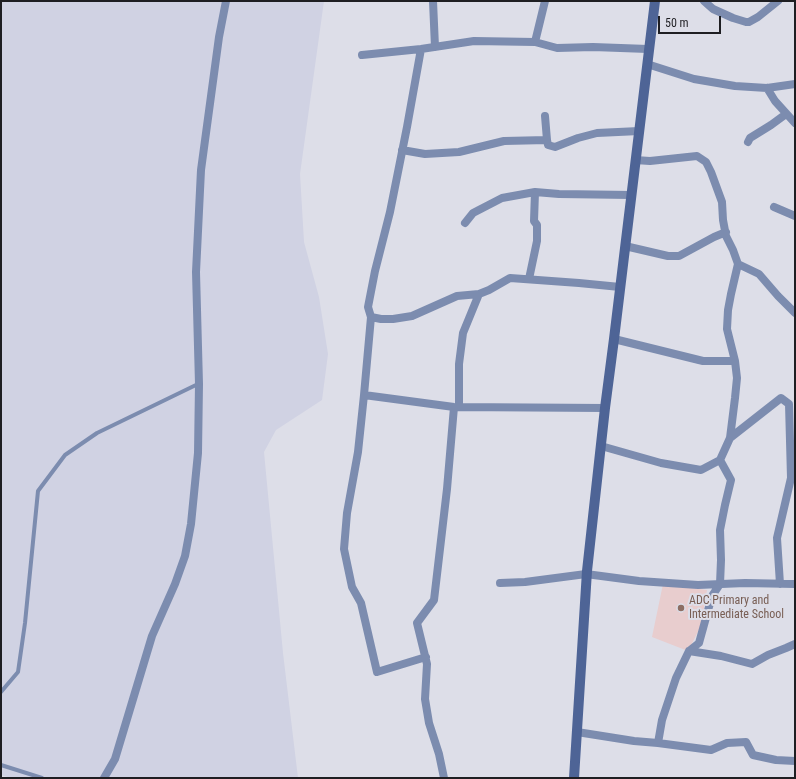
<!DOCTYPE html>
<html>
<head>
<meta charset="utf-8">
<style>
	body { margin:0 }
	#map { position:relative; width:796px; height:779px; overflow:hidden; background:#dddee8; font-family:"Roboto Condensed",sans-serif }
	canvas { display:block }
	.frame { position:absolute; inset:0; border:2px solid #1e1e22; pointer-events:none }
	.scale { position:absolute; left:658px; top:16px; width:63px; height:18px; box-sizing:border-box; border:2px solid #1e1e22; border-top:0; padding-left:5px; font-size:12px; line-height:14px; white-space:nowrap; color:#1e1e22; -webkit-text-stroke:3px #dddee8; paint-order:stroke }
</style>
</head>
<body>
<div id="map">
<canvas width="796" height="779"></canvas>
<div class="frame"></div>
<div class="scale">50 m</div>
</div>
<script>
const c = document.querySelector('canvas').getContext('2d');
c.lineJoin = 'round';
function fill(path, color) { c.fillStyle = color; c.fill(path, 'evenodd'); }
const poly = rows => new Path2D(rows.map(r => 'M' + r).join(''));
function strokePath(path, color, width, dash) { c.strokeStyle = color; c.lineWidth = width; c.lineCap = dash ? 'butt' : 'round'; c.setLineDash(dash || []); c.stroke(path); }
function label(font, color, halo, rows, align = 'center') {
  c.font = font + ' "Roboto Condensed",sans-serif'; c.lineWidth = 4; c.setLineDash([]); c.textBaseline = 'middle'; c.strokeStyle = halo; c.fillStyle = color; for (const [text, x, y, turn = 0] of rows) {
    c.save(); c.translate(x, y); c.rotate((+turn || 0) * Math.PI / 180); c.textAlign = isNaN(turn) ? turn : align; if (halo) c.strokeText(text, 0, 0); c.fillText(text, 0, 0); c.restore();
  }
}
const built = poly([
	[1,1,324,1,300,174,304,242,319,297,328,354,322,400,276,430,264,452,283,653,298,778,11,778,1,775]
]);
const education = poly([
	[663,584,707,590,701,626,688,651,652,637]
]);
const service = poly([
	[1,692,18,672,25,623,38,491,65,455,97,433,198,384],
	[1,765,42,778]
]);
const minor = poly([
	[433,1,435,47],
	[704,1,713,9,733,18,746,22,749,22,758,17,778,1],
	[535,42,545,1],
	[421,49,407,127,390,212,375,271,368,307,371,317,364,395,358,452,347,513,344,549,352,587,361,603,377,672,426,657],
	[362,55,421,49,474,41,535,42,557,48,593,47,648,49],
	[647,64,694,79,735,86,767,88,795,84],
	[767,88,775,101,795,123],
	[545,116,547,140],
	[748,142,750,138,771,125,786,114],
	[402,150,425,154,459,152,504,141,547,140,548,145,555,147,578,138,597,133,639,131],
	[774,207,795,216],
	[465,223,473,213,502,198,535,192,559,194,631,195],
	[625,246,668,256,679,256,714,237,726,232],
	[738,264,759,274,778,296,795,313],
	[529,279,537,241,537,225,534,221,535,192],
	[371,317,381,319,393,319,412,316,457,296,479,294],
	[614,339,703,361,735,361],
	[364,395,454,407,605,408],
	[459,407,459,364,463,333,479,294,489,290,510,278,579,283,620,287],
	[730,438,781,398,789,404,791,478,777,538,780,584],
	[601,446,661,463,701,470,720,460,730,438,735,398,737,378,735,361,727,329,728,310,731,294,738,264,733,250,726,236,723,220,722,202,711,172,706,162,697,156,650,161,635,160],
	[500,583,525,582,586,574,639,581,698,585,745,583,795,584],
	[689,651,721,656,752,664,768,655,786,648,795,644],
	[577,732,634,741,658,743,662,720,676,678,689,651,699,643,712,596,720,584,721,560,720,530,725,505,731,480,720,460],
	[658,743,711,750,727,743,746,742,753,755,776,760,795,761],
	[104,778,115,759,152,636,175,584,185,556,191,524,198,453,199,384,196,272,201,170,219,37,226,1],
	[444,778,439,754,429,723,425,699,427,664,417,623,434,600,447,489,454,407]
]);
const secondary = poly([
	[574,778,587,571,605,408,614,339,655,1]
]);
const markers = [
	[681,608,4,"#8d6e63"]
];
const educationNames = [
	["ADC Primary and",689,601],
	["Intermediate School",689,615]
];
fill(built, '#d0d2e3');
fill(education, '#e8cdce');
strokePath(service, '#7c8caf', 4);
strokePath(minor, '#7c8caf', 8);
strokePath(secondary, '#4e6496', 10);
for (const [x, y, r, color] of markers) { const dot = new Path2D(); dot.arc(x, y, r, 0, 2 * Math.PI); c.fillStyle = color; c.fill(dot); strokePath(dot, '#dddee8', 1.5); }
label('12px', '#785e54', '#dddee8', educationNames, 'left');
</script>
</body>
</html>
